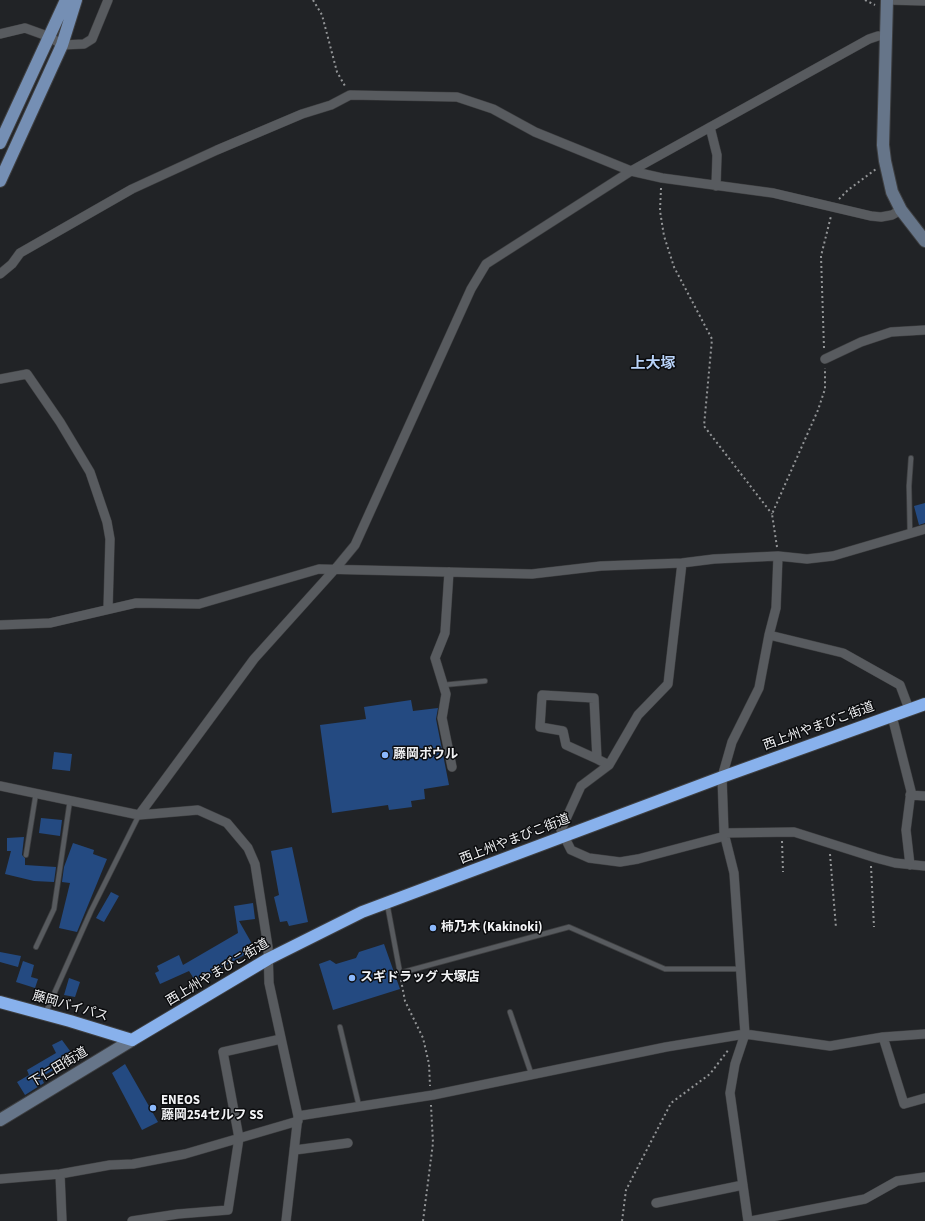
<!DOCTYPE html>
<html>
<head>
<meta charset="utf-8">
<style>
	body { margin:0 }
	canvas { display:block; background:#212326 }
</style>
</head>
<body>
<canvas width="925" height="1221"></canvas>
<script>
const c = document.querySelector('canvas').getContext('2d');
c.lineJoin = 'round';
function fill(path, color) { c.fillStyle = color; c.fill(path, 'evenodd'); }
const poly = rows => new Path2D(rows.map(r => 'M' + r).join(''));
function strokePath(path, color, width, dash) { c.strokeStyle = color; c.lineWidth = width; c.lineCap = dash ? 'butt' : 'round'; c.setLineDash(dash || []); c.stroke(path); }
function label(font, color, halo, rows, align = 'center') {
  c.font = font + ' "Source Sans 3","Noto Sans JP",sans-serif'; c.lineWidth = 3; c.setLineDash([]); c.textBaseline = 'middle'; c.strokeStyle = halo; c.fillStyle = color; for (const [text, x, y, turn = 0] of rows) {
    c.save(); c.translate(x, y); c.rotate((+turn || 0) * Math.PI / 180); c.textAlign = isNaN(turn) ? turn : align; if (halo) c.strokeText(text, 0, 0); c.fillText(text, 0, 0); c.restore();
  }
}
const building = poly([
	[925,503,925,523,919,525,914,506],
	[411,700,413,711,438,708,436,719,449,785,424,789,425,799,411,801,412,807,389,810,388,805,332,813,320,725,366,719,364,707],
	[54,752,72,754,70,771,52,769],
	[41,818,62,820,60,836,39,833],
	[24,837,22,855,25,858,25,865,56,867,54,882,34,881,5,874,11,851,7,851,7,838],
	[73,843,94,850,93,854,107,859,77,932,59,928,70,883,62,882,64,867],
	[292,847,308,922,289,926,287,921,280,922,274,897,279,895,271,851],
	[111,892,119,896,104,922,96,918],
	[253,903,255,919,239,921,255,949,196,982,189,971,160,984,155,973,159,971,157,966,179,955,183,965,238,933,234,906],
	[384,944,400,989,333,1010,319,964,330,960,336,964,356,958,359,952],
	[0,952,21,956,18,967,0,962],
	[23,961,34,965,31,977,38,979,35,988,16,982],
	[69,978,80,982,75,997,64,995],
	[62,1040,73,1055,60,1063,61,1066,41,1077,44,1083,25,1095,17,1082,29,1075,27,1070,56,1053,52,1045],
	[125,1064,158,1122,142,1130,112,1073]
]);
const path = poly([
	[313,0,322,15,337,72,345,86],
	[865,0,875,5],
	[661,188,660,211,664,236,674,267,712,339,704,426,772,514],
	[839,199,848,190,876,169],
	[824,348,821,256,831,216],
	[777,547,772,514,818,410,825,389,825,368],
	[782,841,783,872],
	[830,854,836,928],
	[871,866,874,927],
	[401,980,405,1001,423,1038,429,1064,430,1086],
	[423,1221,433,1143,431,1105],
	[622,1221,626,1190,671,1103,710,1074,729,1049]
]);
const lane = poly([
	[910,534,909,486,911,458],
	[443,685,485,681],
	[26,855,36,793],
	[387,903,400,973,569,927,665,969,741,969],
	[36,947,54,909,70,800],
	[510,1012,532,1076],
	[45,1014,91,911,139,815],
	[340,1027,359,1106]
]);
const street = poly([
	[887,0,925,1],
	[0,34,25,28,50,37,62,45,84,44,92,39,108,0],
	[710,127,717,155,716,186],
	[0,274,12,264,20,253,132,189,217,150,302,114,331,105,350,95,457,97,493,109,535,132,631,171,662,178,773,193,871,216,881,217,892,215,901,210],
	[825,359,861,342,891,332,925,330],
	[0,379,27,374,60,422,90,472,107,522,110,539,108,609],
	[682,563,668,684,638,715,609,765,581,786,561,830,571,850,589,858,620,862,638,859,725,836],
	[449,572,445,633,435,658,446,694,442,718,452,767],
	[0,625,50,623,136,603,199,604,319,569,532,574,601,566,682,563,714,559,778,556,807,559,833,556,925,529],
	[769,635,843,653,900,685,909,709],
	[892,716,911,791,906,830,910,865],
	[597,759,594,698,542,695,540,727,563,731,566,745,597,759,609,765],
	[0,786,139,815,198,810,227,823,248,848,255,864,268,947,269,983,298,1116,286,1221],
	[910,795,925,796],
	[139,815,254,659,336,568,355,545,471,289,486,264,631,171,869,39,878,36,886,36],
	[724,833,794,832,876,858,895,863,925,866],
	[883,1037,904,1104,925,1098],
	[298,1116,433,1095,666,1047,745,1034,830,1046,883,1037,925,1034],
	[295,1150,348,1143],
	[60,1174,62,1221],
	[0,1179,60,1174,110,1165,133,1164,185,1154,298,1121],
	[656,1203,743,1185],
	[132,1221,178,1214,228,1210,239,1138,223,1052,281,1039],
	[748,1221,730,1093,735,1064,745,1034,734,873,724,833,722,777,732,742,759,688,769,635,776,608,778,556],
	[751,1221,865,1199,897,1181,925,1177]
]);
const secondary = poly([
	[887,0,883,145,885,161,892,192,901,210,925,241],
	[0,1120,132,1040]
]);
const primary = poly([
	[0,143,66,0],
	[0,181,62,45,76,0]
]);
const highway = poly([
	[0,1002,70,1021,132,1040,268,959,362,912,722,777,925,704]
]);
const markers = [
	[385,755,4,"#8cb9fc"],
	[433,928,4,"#8cb9fc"],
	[352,978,4,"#8cb9fc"],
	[153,1108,4,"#8cb9fc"]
];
const streetNames = [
	["西上州やまびこ街道",819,727,-20],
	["西上州やまびこ街道",515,840,-21],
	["西上州やまびこ街道",218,973,-31],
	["藤岡バイパス",70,1007,16],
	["下仁田街道",59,1068,-31]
];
const poiNames = [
	["藤岡ボウル",393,755],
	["柿乃木 (Kakinoki)",441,928],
	["スギドラッグ 大塚店",360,978],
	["ENEOS",161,1101],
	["藤岡254セルフ SS",161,1116]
];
const quarterNames = [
	["上大塚",653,365]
];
fill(building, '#244a81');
strokePath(lane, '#3e3f41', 6);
strokePath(street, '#3e3f41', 10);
strokePath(secondary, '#3e3f41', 14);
strokePath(primary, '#3e3f41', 14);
strokePath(highway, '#3e3f41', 14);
strokePath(path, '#939597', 2, [2, 3]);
strokePath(lane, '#585b5f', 4.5);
strokePath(street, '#585b5f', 9);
strokePath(secondary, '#667589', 12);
strokePath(primary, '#758fb4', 12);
strokePath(highway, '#88b1ec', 12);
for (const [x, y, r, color] of markers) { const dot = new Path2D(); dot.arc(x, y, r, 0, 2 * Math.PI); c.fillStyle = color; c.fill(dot); strokePath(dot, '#0b0c0e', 1.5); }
label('13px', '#f1f2f4', '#0b0c0e', streetNames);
label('bold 13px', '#f1f2f4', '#0b0c0e', poiNames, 'left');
label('bold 15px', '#b9d3f9', '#0b0c0e', quarterNames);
</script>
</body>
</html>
